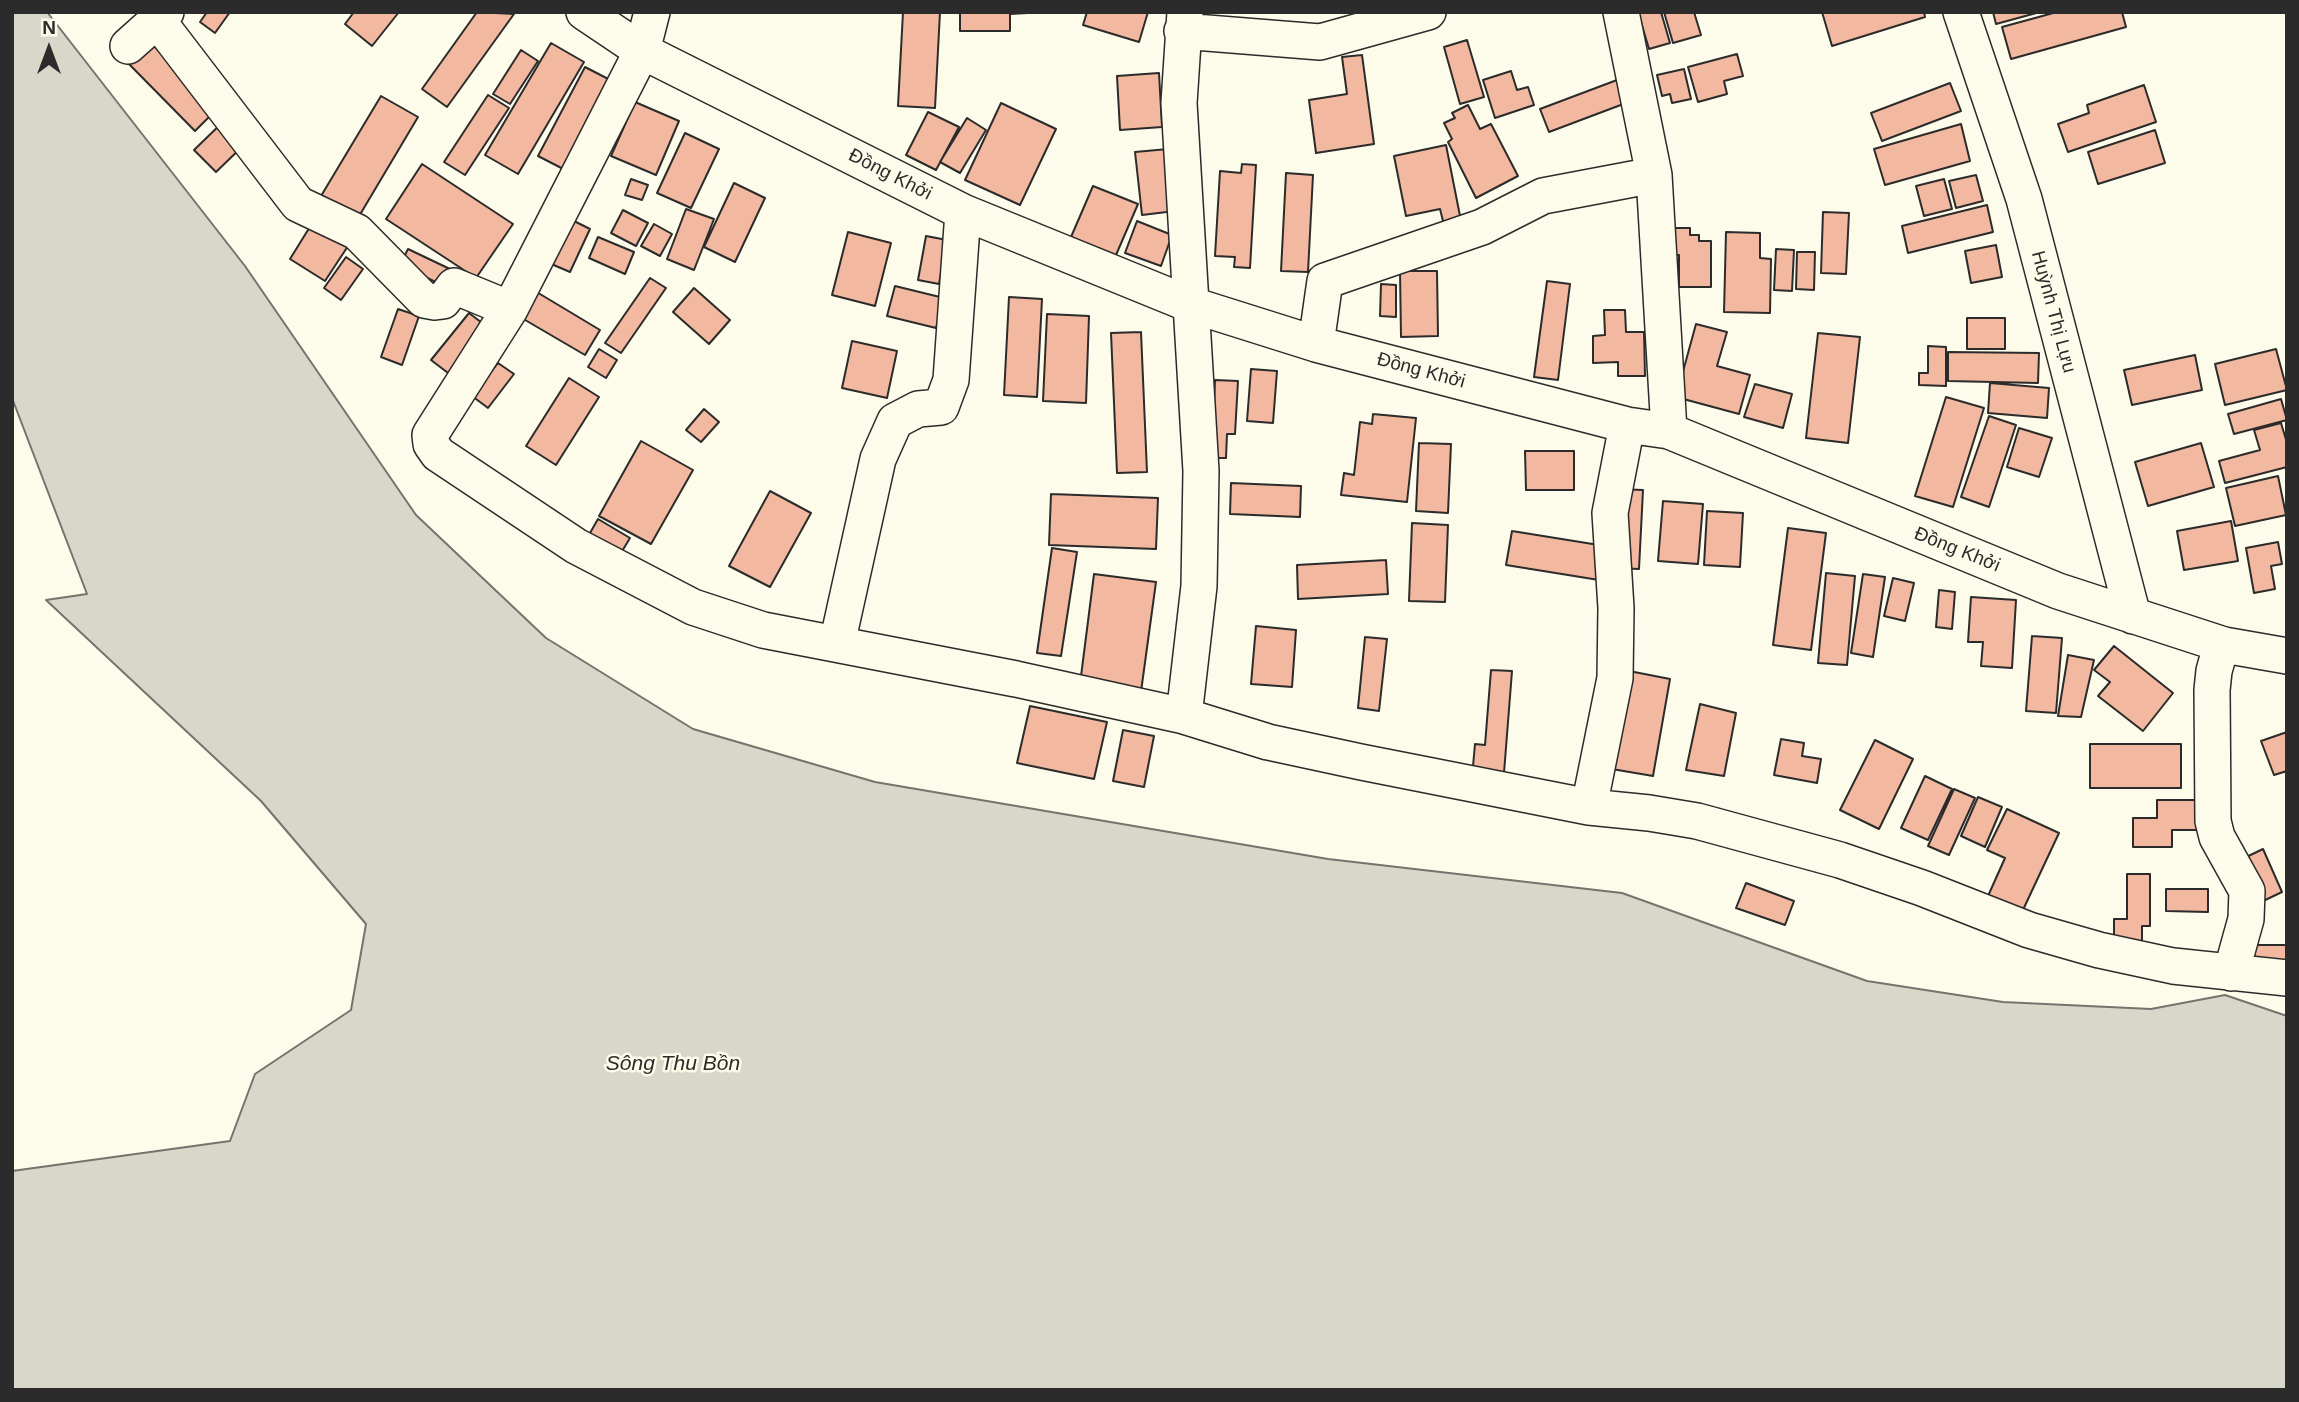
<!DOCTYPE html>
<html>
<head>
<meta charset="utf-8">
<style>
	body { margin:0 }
	#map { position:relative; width:2299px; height:1402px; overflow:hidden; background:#fdfbea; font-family:Arial,sans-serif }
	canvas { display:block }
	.frame { position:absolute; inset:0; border:14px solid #2b2b2b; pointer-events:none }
	.north { position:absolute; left:14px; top:14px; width:70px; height:70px; -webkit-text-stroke:5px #fdfbea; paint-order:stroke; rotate:0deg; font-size:19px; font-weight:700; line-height:28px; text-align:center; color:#2b2b2b }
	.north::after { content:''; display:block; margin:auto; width:24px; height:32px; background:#2b2b2b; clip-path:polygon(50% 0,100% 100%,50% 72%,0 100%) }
</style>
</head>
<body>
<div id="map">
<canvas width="2299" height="1402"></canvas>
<div class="frame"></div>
<div class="north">N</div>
</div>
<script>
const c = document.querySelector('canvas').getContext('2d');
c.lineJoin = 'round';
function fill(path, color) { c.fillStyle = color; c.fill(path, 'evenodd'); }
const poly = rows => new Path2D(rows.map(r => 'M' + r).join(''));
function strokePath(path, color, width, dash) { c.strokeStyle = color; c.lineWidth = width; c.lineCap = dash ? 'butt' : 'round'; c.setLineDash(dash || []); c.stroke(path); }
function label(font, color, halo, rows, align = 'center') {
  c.font = font + ' Arial,sans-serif'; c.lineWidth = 5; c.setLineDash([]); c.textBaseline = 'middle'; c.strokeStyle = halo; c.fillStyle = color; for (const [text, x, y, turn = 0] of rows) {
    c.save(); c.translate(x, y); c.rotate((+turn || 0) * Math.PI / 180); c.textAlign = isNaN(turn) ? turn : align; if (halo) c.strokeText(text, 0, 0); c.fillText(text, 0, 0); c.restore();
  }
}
const water = poly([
	[12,12,47,12,245,266,416,515,546,638,693,729,875,782,1328,859,1622,893,1867,981,2003,1002,2151,1009,2225,995,2287,1016,2287,1390,12,1390,12,1171,230,1141,255,1074,351,1010,366,924,261,801,46,600,87,594,12,398,12,12]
]);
const building = poly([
	[207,12,230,12,215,33,200,22,207,12],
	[354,12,399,12,372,46,345,24,354,12],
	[477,12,514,14,447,107,422,89,477,12],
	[903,12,940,12,935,108,898,106,903,12],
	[960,12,1045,12,1010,14,1010,31,960,31,960,12],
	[1087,12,1148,12,1139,42,1083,25,1087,12],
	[1638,12,1661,12,1670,43,1649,49,1638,12],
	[1664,12,1694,12,1701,35,1673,43,1664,12],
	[1822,12,1924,12,1925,17,1832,46,1822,12],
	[1993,12,2040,12,1996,24,1993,12],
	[2057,12,2122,12,2126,27,2011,59,2002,27,2057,12],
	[1467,40,1484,97,1460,104,1444,47,1467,40],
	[149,41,217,109,195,131,127,62,149,41],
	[551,43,584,62,518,174,485,155,551,43],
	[521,50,538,61,510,104,493,94,521,50],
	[1737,54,1743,76,1724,81,1727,94,1698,102,1688,67,1737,54],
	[1362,55,1374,144,1316,153,1309,100,1347,94,1342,57,1362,55],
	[585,67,620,85,573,174,538,156,585,67],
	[1684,69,1691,99,1672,103,1670,94,1662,96,1657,75,1684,69],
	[1511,71,1517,90,1528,87,1534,105,1495,118,1483,80,1511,71],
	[1159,73,1162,127,1120,130,1117,76,1159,73],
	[1617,80,1626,103,1549,132,1540,109,1617,80],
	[1950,83,1961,111,1882,141,1871,113,1950,83],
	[2144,85,2156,122,2068,152,2058,124,2089,113,2087,105,2144,85],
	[488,95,509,108,465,175,444,162,488,95],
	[381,96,418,117,355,223,318,201,381,96],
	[635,102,679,121,656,175,611,156,635,102],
	[1001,103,1056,129,1020,205,965,180,1001,103],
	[1468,105,1480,129,1491,124,1518,176,1476,198,1448,142,1452,139,1444,123,1455,118,1452,113,1468,105],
	[928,112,959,127,936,170,906,155,928,112],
	[967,118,986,130,960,173,940,162,967,118],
	[226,119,248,141,216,172,194,150,226,119],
	[1961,124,1970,161,1885,185,1874,149,1961,124],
	[2155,130,2165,163,2098,184,2088,152,2155,130],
	[685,133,719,149,691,208,657,193,685,133],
	[1446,145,1461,221,1444,225,1440,209,1406,216,1394,156,1446,145],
	[1168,149,1175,211,1142,215,1135,152,1168,149],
	[422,164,513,224,476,278,386,219,422,164],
	[1242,164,1256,165,1250,268,1234,267,1235,257,1215,256,1220,171,1241,173,1242,164],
	[1286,173,1313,175,1308,272,1281,271,1286,173],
	[1976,175,1983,201,1956,208,1949,181,1976,175],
	[631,179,648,185,642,200,625,195,631,179],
	[1944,179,1952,209,1924,216,1916,186,1944,179],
	[734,183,765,198,735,262,704,247,734,183],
	[1093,186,1138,204,1116,255,1071,237,1093,186],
	[1987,205,1993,232,1908,253,1902,226,1987,205],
	[686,209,714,219,694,270,667,259,686,209],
	[623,210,648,223,636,246,611,233,623,210],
	[1823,212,1849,213,1846,274,1821,273,1823,212],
	[316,217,352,240,325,281,290,259,316,217],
	[570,219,590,229,570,272,549,263,570,219],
	[1137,221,1172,235,1161,266,1125,253,1137,221],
	[654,224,672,234,660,256,641,246,654,224],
	[1668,228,1690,228,1690,235,1699,235,1699,241,1711,241,1711,287,1679,287,1679,255,1675,255,1668,228],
	[848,232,891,243,875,306,832,295,848,232],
	[1726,232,1760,233,1760,258,1771,259,1770,313,1724,312,1726,232],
	[926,236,947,240,939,284,918,280,926,236],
	[598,237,634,252,625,274,589,258,598,237],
	[1996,245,2002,277,1971,283,1965,251,1996,245],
	[408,249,452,270,444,286,400,265,408,249],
	[1776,249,1794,250,1792,291,1774,290,1776,249],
	[1797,252,1815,252,1814,290,1796,289,1797,252],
	[346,257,363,269,341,300,324,288,346,257],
	[1400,271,1437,271,1438,336,1401,337,1400,271],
	[650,278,666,288,621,353,605,343,650,278],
	[1547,281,1570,284,1558,380,1534,377,1547,281],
	[1381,284,1396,285,1396,317,1380,316,1381,284],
	[895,286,944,298,936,328,887,316,895,286],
	[694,288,730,320,709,344,673,312,694,288],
	[535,291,600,330,585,355,520,317,535,291],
	[1009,297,1042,299,1037,397,1004,395,1009,297],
	[398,309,419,316,402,365,381,357,398,309],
	[1604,310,1625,310,1626,332,1644,332,1645,376,1618,376,1618,362,1593,363,1593,336,1605,335,1604,310],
	[469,313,490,329,452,376,431,360,469,313],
	[1047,314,1089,316,1086,403,1043,401,1047,314],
	[1967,318,2005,318,2005,349,1967,349,1967,318],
	[1696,324,1727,332,1717,366,1750,375,1739,414,1676,397,1696,324],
	[1141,332,1147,472,1117,473,1111,333,1141,332],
	[1818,333,1860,337,1848,443,1806,438,1818,333],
	[852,341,897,351,887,398,842,388,852,341],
	[1928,346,1946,347,1946,386,1919,385,1919,373,1928,373,1928,346],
	[599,349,617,360,606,378,588,367,599,349],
	[2276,349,2287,390,2225,405,2215,364,2276,349],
	[1948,352,2039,353,2038,383,1948,381,1948,352],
	[2195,355,2202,390,2132,405,2124,370,2195,355],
	[498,363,514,374,488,408,472,396,498,363],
	[1251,369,1277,371,1273,423,1247,421,1251,369],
	[569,378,599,397,556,465,526,446,569,378],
	[1215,380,1238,381,1235,434,1227,434,1226,458,1212,458,1215,380],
	[1990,383,2049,388,2047,418,1988,413,1990,383],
	[1755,384,1792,394,1783,428,1744,417,1755,384],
	[1946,397,1984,408,1953,507,1915,496,1946,397],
	[2281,399,2287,420,2234,434,2228,414,2281,399],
	[704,409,719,422,701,442,686,430,704,409],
	[1373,414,1416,418,1407,502,1341,495,1344,473,1354,475,1360,422,1372,424,1373,414],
	[1989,416,2016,425,1989,507,1961,497,1989,416],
	[2281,423,2287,443,2287,467,2225,483,2219,461,2260,450,2254,430,2281,423],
	[2019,428,2052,438,2039,477,2007,467,2019,428],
	[641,441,693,470,651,544,599,516,641,441],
	[1419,443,1451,444,1448,513,1416,511,1419,443],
	[2201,443,2214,487,2148,506,2135,462,2201,443],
	[1525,451,1574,451,1574,490,1526,490,1525,451],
	[2278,476,2286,515,2235,526,2226,488,2278,476],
	[1231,483,1301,486,1300,517,1230,514,1231,483],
	[1618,489,1643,490,1639,569,1615,568,1618,489],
	[770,491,811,513,770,587,729,566,770,491],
	[1051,494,1158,498,1156,549,1049,545,1051,494],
	[1663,501,1703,504,1698,564,1658,561,1663,501],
	[1707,511,1743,513,1740,567,1704,565,1707,511],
	[598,519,630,538,618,558,586,540,598,519],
	[2231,521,2238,561,2184,570,2177,531,2231,521],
	[1412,523,1448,525,1445,602,1409,601,1412,523],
	[1788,528,1826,533,1811,650,1773,645,1788,528],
	[1512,531,1605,546,1599,580,1506,565,1512,531],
	[2278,542,2282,564,2271,566,2275,589,2254,593,2246,548,2278,542],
	[1052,548,1077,552,1061,656,1037,653,1052,548],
	[1386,560,1388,594,1298,599,1297,565,1386,560],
	[1826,573,1855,576,1847,665,1818,663,1826,573],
	[1094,574,1156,582,1140,699,1079,692,1094,574],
	[1863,574,1885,577,1873,657,1851,653,1863,574],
	[1893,578,1914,583,1905,621,1884,616,1893,578],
	[1939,590,1955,592,1952,629,1936,627,1939,590],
	[1971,597,2016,600,2012,668,1981,666,1983,642,1968,642,1971,597],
	[1256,626,1296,630,1292,687,1251,684,1256,626],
	[2032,636,2062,638,2056,713,2026,711,2032,636],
	[1365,637,1387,639,1379,711,1358,708,1365,637],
	[2114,646,2173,693,2143,731,2098,696,2110,682,2094,670,2114,646],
	[2068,655,2094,660,2081,717,2058,716,2068,655],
	[1491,670,1512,671,1504,773,1472,777,1475,744,1485,745,1491,670],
	[1624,670,1670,679,1653,776,1606,768,1624,670],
	[1700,704,1736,713,1724,776,1686,770,1700,704],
	[1030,706,1107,722,1094,779,1017,763,1030,706],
	[1123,730,1154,736,1144,787,1113,781,1123,730],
	[2287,732,2287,771,2274,775,2261,741,2287,732],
	[1781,739,1804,743,1802,756,1821,759,1817,783,1774,775,1781,739],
	[1875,740,1913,759,1879,829,1840,810,1875,740],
	[2090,744,2181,744,2181,788,2090,788,2090,744],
	[1925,776,1952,789,1928,840,1901,828,1925,776],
	[1954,789,1975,798,1949,855,1928,846,1954,789],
	[1978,797,2002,807,1985,847,1961,836,1978,797],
	[2157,800,2204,800,2203,830,2172,830,2172,847,2133,847,2133,818,2157,818,2157,800],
	[2007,809,2059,833,2022,912,1988,896,2005,858,1987,850,2007,809],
	[2263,849,2282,892,2259,903,2240,860,2263,849],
	[2127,874,2150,874,2150,926,2142,926,2142,946,2114,946,2114,919,2127,919,2127,874],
	[1746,883,1794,901,1785,925,1736,908,1746,883],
	[2166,889,2208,889,2208,912,2166,911,2166,889],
	[2247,945,2287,945,2287,967,2246,967,2247,945]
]);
const minor = poly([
	[584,12,642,51,963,212,1189,304,1316,344,1627,425,1669,431,2058,591,2224,645,2287,656],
	[652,12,642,51,510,309,430,435,431,444,438,454,576,546,693,607,763,630,1016,679,1184,716,1268,742,1361,762,1589,807,1649,813,1697,821,1840,860,1922,888,2029,930,2099,950,2173,966,2287,978],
	[1621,12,1654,175,1669,431],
	[1961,12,2024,199,2133,616],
	[158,21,298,204,357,232,424,300,435,302,443,301,454,286,510,309],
	[1182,31,1320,42,1428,12],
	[128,46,166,12],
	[1316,344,1325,281,1482,227,1543,196,1654,175],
	[837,644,878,459,895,421,918,409,941,407,951,380,963,212],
	[2224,645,2219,653,2214,671,2212,690,2213,821,2217,837,2247,891,2246,919,2231,973],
	[1184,716,1199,586,1201,471,1179,103,1185,12],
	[1589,807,1615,678,1616,608,1610,513,1627,425]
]);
const streetNames = [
	["Đồng Khởi",890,175,27],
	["Huỳnh Thị Lựu",2053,312,75],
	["Đồng Khởi",1421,371,15],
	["Đồng Khởi",1957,550,22]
];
const waterNames = [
	["Sông Thu Bồn",673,1064]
];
fill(water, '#d8d7c9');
strokePath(water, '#74746e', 2);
fill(building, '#f2b8a0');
strokePath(building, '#2b2b2b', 2);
strokePath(minor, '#2b2b2b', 38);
strokePath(minor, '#fdfbea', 35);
label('19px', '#2b2b2b', '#fdfbea', streetNames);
label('italic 21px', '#2b2b2b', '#fdfbea', waterNames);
</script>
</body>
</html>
